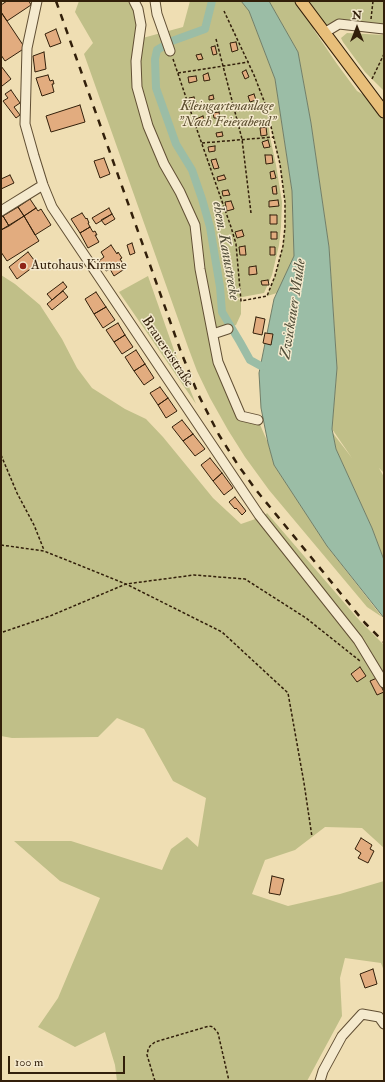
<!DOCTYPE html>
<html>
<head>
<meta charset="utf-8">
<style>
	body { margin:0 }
	#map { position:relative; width:385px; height:1082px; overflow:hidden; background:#efdeb3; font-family:"IM FELL Double Pica",serif }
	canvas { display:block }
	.frame { position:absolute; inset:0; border:2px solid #321f0a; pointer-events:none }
	.north { position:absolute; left:337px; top:8px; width:40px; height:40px; -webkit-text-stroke:3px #f5eace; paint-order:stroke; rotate:0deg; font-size:11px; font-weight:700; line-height:16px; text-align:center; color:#321f0a }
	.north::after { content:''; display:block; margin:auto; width:14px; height:18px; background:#321f0a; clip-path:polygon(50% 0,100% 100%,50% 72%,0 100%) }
	.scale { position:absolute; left:8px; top:1056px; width:117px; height:18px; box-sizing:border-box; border:2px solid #321f0a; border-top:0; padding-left:5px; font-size:12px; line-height:14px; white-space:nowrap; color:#321f0a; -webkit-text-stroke:3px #f5eace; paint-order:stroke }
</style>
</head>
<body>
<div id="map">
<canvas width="385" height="1082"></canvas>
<div class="frame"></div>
<div class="north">N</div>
<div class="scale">100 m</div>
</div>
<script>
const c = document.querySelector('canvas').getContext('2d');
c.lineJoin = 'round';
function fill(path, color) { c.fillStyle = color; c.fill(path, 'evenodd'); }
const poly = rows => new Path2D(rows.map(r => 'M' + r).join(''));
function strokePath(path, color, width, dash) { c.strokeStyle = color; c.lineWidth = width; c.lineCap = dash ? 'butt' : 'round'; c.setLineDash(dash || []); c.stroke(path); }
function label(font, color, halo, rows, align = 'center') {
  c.font = font + ' "IM FELL Double Pica",serif'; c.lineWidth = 3; c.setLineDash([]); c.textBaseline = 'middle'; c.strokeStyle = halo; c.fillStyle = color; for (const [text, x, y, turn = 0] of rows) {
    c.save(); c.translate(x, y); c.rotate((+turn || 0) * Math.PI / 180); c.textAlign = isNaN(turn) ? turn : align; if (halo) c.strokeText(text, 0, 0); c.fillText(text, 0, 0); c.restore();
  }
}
const green = poly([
	[79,1,134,1,139,39,183,27,190,1,241,1,249,11,275,79,292,191,294,256,277,293,267,296,275,276,283,246,285,227,285,202,280,164,267,111,270,137,276,165,282,202,281,227,279,245,272,275,264,293,237,298,241,301,241,314,236,325,213,334,241,416,258,420,268,443,274,465,327,546,382,617,367,607,269,490,245,457,228,430,210,398,197,371,188,347,84,54,93,43,75,12],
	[269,1,296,1,312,23,314,30,337,64,357,91,369,98,384,118,384,226,383,227,384,231,384,473,379,468,384,477,384,560,372,528,336,449,332,432,352,458,332,429,337,368,329,247,311,123,298,52],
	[301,1,384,1,384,29,339,24,324,33],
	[347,33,384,35,384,91,365,72,343,42,341,38],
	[1,275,15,284,40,305,62,339,77,368,92,388,125,409,146,419,163,437,213,498,241,524,264,516,267,513,360,621,384,645,384,848,362,828,325,827,295,850,265,860,252,894,288,906,340,894,384,881,384,971,381,963,345,958,340,978,342,1016,307,1081,117,1081,115,1065,105,1032,75,1047,38,1027,58,998,100,898,60,881,14,841,71,841,162,870,171,849,187,837,198,847,206,798,173,781,144,729,117,718,98,737,12,738,1,736],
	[148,276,175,353,196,404,119,292]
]);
const water = poly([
	[241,1,269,1,298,52,311,123,329,247,337,368,332,429,336,449,372,528,384,560,384,618,327,546,274,465,268,443,261,408,259,373,274,299,294,256,292,191,275,79,249,11,241,1]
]);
const canal = poly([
	[212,1,205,29,172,41,157,50,155,59,156,88,176,144,192,170,202,199,210,227,220,287,222,312,240,342,250,360,261,366]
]);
const building = poly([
	[7,1,29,1,31,5,7,21,1,12,1,5,7,1],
	[1,12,25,48,5,61,1,55,1,12],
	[56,29,61,43,50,47,45,34,56,29],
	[236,42,238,50,232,52,230,43,236,42],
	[215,46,217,54,213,55,211,47,215,46],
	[44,52,46,69,35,72,33,56,44,52],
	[201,54,203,59,198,60,196,55,201,54],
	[1,66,11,79,2,86,1,84,1,66],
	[246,70,249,77,245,79,242,72,246,70],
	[208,73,210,80,204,81,203,75,208,73],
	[48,75,50,81,53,80,54,84,52,84,54,92,42,96,36,78,48,75],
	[196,76,197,81,189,83,188,77,196,76],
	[11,90,20,103,14,107,20,115,16,118,3,101,8,98,5,94,11,90],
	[254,94,256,100,250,102,248,96,254,94],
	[213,95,214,99,209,100,209,96,213,95],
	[194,97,197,105,192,107,189,98,194,97],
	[257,103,259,110,253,111,251,104,257,103],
	[80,105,85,122,51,132,46,116,80,105],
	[219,112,220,118,214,118,213,113,219,112],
	[203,116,205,123,198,125,196,119,203,116],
	[266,127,267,135,261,136,260,128,266,127],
	[222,132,223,136,217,137,216,133,222,132],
	[268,140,270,147,264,148,262,142,268,140],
	[215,146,215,151,209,152,208,147,215,146],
	[265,155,272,155,273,163,266,164,265,155],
	[104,158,110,174,100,178,94,161,104,158],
	[216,159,219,168,214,169,211,160,216,159],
	[274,171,276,178,271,179,270,172,274,171],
	[10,175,14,183,1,189,1,179,10,175],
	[224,175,226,179,218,181,217,177,224,175],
	[276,186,277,194,273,194,272,187,276,186],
	[228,190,230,195,223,196,222,191,228,190],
	[30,199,36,208,24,216,18,207,30,199],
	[278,200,279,206,269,207,269,201,278,200],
	[231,201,234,209,227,211,225,202,231,201],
	[18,207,24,216,9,226,3,216,18,207],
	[36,208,38,211,41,209,51,225,35,235,24,216,36,208],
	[109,208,112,214,96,224,92,218,109,208],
	[82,213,86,219,87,218,89,223,88,223,90,227,80,233,71,219,82,213],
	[112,214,115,219,105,225,101,220,112,214],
	[270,215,277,215,277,224,270,224,270,215],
	[3,216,9,226,1,230,1,218,3,216],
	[24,216,39,241,7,261,1,252,1,230,24,216],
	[90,227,93,232,95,231,97,235,95,235,99,242,88,248,80,233,90,227],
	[242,230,244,236,237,238,235,232,242,230],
	[271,232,277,232,277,239,271,239,271,232],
	[132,243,135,253,130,255,127,245,132,243],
	[111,245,117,254,118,252,122,258,120,259,126,268,114,276,110,269,106,271,99,261,104,257,101,252,111,245],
	[245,246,246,255,240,255,239,247,245,246],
	[270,247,275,247,275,255,270,255,270,247],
	[28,252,37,264,17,279,9,267,28,252],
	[256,266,257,274,249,275,249,267,256,266],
	[268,280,269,285,262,285,261,281,268,280],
	[63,282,67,287,52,300,47,294,63,282],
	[63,291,68,297,52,310,47,304,63,291],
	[96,292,106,307,94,314,85,299,96,292],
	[106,307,115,320,103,328,94,314,106,307],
	[256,317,265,319,262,335,253,333,256,317],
	[118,323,125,335,114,342,106,330,118,323],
	[265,333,273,334,271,345,263,343,265,333],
	[125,335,133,347,122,354,114,342,125,335],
	[136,350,145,364,134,371,125,357,136,350],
	[145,364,154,378,144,385,134,371,145,364],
	[160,387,168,398,158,405,150,393,160,387],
	[168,398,177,411,166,418,158,405,168,398],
	[182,420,193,434,183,441,172,427,182,420],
	[193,434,205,449,195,456,183,441,193,434],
	[210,458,222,473,213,481,201,465,210,458],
	[222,473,233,488,224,495,213,481,222,473],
	[235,497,246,511,242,515,236,508,235,509,229,502,235,497],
	[360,667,366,676,357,682,351,674,360,667],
	[377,678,384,692,377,695,370,681,377,678],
	[361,838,372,845,370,849,374,851,368,863,358,858,361,853,355,849,361,838],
	[272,876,284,879,280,895,269,893,272,876],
	[373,969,377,984,365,988,360,974,373,969]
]);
const path = poly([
	[371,19,373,1],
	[216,39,242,139,251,213],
	[173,59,196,127,231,227,236,244,241,301,267,296,275,276,283,246,285,227,285,202,280,164,266,106,254,75,224,11],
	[178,73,249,62],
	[372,79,384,54],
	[202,143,274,137],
	[1,455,17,493,34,525,44,550],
	[1,545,44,551,126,584,222,632,288,693,304,783,312,837],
	[3,632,50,616,126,584,194,575,245,579,306,618,360,661],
	[155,1081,147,1055,148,1050,150,1046,155,1042,209,1026,213,1027,218,1033,229,1081]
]);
const minor = poly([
	[37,1,27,48,25,124,34,156,43,185,52,207,259,515,358,640,384,683],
	[134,1,138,9,141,25,136,61,137,87,148,126,164,164,180,192,195,225,200,269,218,362,241,416,258,420],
	[155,1,157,14,170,51],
	[324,33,339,24,384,29],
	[1,211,43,185],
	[213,334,228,329],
	[320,1081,323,1071,342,1036,362,1014,379,1017,384,1024]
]);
const major = poly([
	[301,1,384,112]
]);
const rail = poly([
	[56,1,181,352,198,394,219,435,238,465,256,490,342,595,365,623,384,642]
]);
const markers = [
	[23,266,4,"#8f2418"]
];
const parkNames = [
	["Kleingartenanlage",227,107],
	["\"Nach Feierabend\"",227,123]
];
const poiNames = [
	["Autohaus Kirmse",31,266]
];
const streetNames = [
	["Brauereistraße",167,352,56]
];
const waterNames = [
	["ehem. Kanustrecke",225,251,80],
	["Zwickauer Mulde",294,309,-81]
];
fill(green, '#c0bf88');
fill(water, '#9bbda6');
strokePath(water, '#717e68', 1);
strokePath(canal, '#9bbda6', 8);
fill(building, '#e2ac7f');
strokePath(building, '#321f0a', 1);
strokePath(minor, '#614f34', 11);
strokePath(major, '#321f0a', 13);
strokePath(path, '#321f0a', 1.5, [3, 2]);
strokePath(minor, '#f5eace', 9);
strokePath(major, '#e8bf7a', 11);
strokePath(rail, '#321f0a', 2.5, [7, 7]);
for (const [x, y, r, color] of markers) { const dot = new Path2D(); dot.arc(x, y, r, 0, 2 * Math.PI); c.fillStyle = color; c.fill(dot); strokePath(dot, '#f5eace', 1.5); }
label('italic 14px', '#5d4f30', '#f5eace', parkNames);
label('14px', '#321f0a', '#f5eace', poiNames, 'left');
label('14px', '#321f0a', '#f5eace', streetNames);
label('italic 15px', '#524e39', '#f5eace', waterNames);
</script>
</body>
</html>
